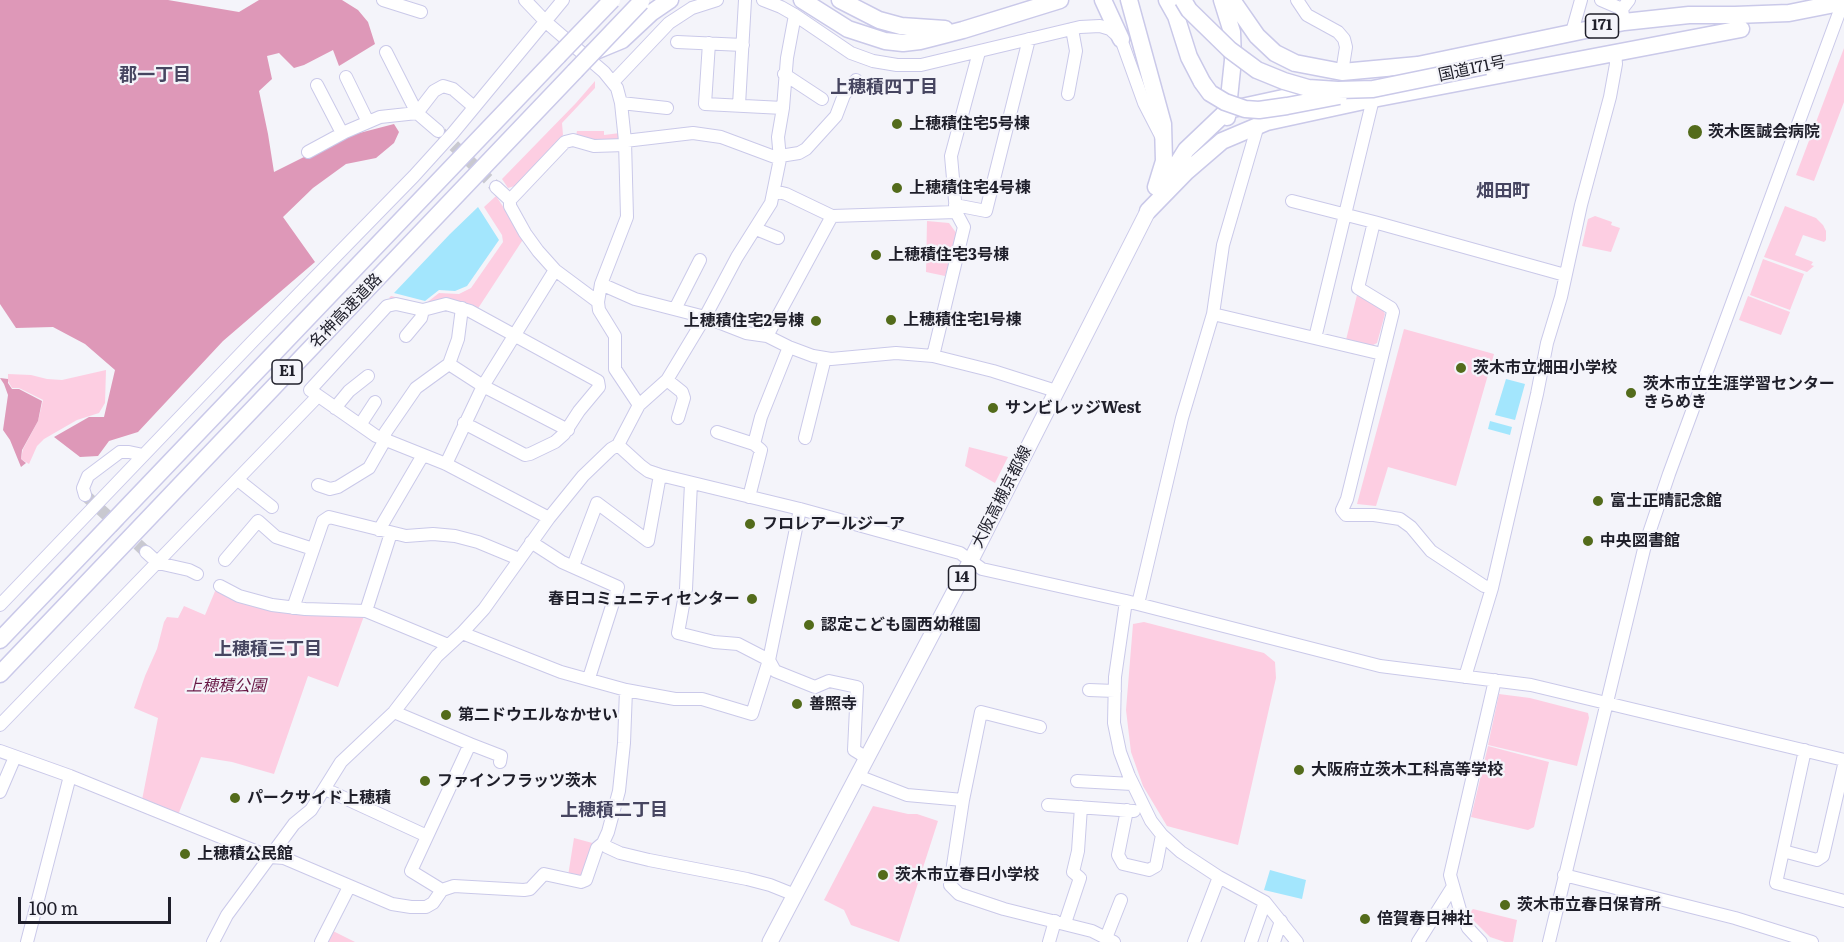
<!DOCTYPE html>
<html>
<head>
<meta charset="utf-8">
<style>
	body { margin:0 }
	#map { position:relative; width:1844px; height:942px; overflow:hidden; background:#f4f4fa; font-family:Literata,serif }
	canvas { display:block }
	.scale { position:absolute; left:18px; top:897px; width:153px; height:27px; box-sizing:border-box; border:3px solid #1f1f2a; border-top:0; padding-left:8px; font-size:18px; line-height:21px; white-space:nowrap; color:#1f1f2a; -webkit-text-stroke:4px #f4f4fa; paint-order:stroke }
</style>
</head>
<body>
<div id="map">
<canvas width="1844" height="942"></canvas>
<div class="scale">100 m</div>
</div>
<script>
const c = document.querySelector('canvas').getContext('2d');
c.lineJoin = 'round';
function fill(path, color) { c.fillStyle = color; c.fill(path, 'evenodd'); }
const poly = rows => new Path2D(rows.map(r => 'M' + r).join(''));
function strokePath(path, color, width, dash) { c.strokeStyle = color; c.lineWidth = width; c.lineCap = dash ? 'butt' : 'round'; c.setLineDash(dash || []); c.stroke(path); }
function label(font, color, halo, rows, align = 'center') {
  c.font = font + ' Literata,"Noto Sans JP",serif'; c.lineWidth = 4.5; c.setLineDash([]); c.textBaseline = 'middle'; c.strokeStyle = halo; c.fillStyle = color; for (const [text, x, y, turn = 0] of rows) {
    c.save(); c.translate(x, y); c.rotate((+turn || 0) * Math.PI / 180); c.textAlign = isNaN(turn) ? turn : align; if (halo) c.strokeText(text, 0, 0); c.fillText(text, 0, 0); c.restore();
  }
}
const green = poly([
	[1844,48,1844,102,1814,181,1796,175],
	[595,81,595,88,562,123,563,135,515,186,508,188,502,179,576,103],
	[577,131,604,131,604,135,620,133,621,140,605,142,576,136],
	[496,196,524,238,477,310,424,307,389,298,391,296,425,304,439,293,459,294,471,288,503,242,502,235,484,207],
	[1785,206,1816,218,1823,225,1826,231,1826,240,1824,242,1803,235,1795,255,1813,262,1811,265,1814,266,1807,272,1764,257],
	[1595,216,1612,222,1611,225,1620,228,1611,252,1582,246,1588,219],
	[927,221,949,223,957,234,945,276,926,272],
	[1763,259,1804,274,1790,310,1750,295],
	[1357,295,1382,308,1385,314,1377,343,1369,347,1346,340],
	[1748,296,1790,312,1781,335,1739,320],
	[1404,329,1494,354,1456,486,1388,467,1376,506,1357,504],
	[106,370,105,403,99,413,77,420,44,439,37,446,29,464,21,459,23,449,38,421,43,400,19,388,12,388,8,381,8,374,31,375,47,379,62,380],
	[969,447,1008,457,995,483,965,466],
	[216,589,220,593,232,599,273,611,292,614,364,616,338,687,308,676,274,774,232,762,201,757,178,815,142,800,158,718,134,708,145,676,157,649,164,622,167,617,178,618,184,606,205,615],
	[1144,622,1264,653,1275,662,1276,678,1238,845,1167,826,1143,786,1131,752,1126,710,1133,624],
	[1499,694,1530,698,1588,713,1589,718,1577,766,1488,745],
	[1488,746,1549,762,1534,827,1528,830,1471,817],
	[873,806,908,814,917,814,938,821,899,942,851,925,844,910,824,900],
	[574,838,596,844,583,878,568,876],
	[1473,909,1517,920,1513,942,1505,942,1490,937,1474,921,1470,912],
	[331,930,355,942,325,942]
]);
const forest = poly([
	[0,0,168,0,239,12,259,0,342,0,358,10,368,22,375,44,339,66,333,50,304,65,294,68,279,53,267,56,272,79,259,91,268,134,274,172,344,137,394,124,399,132,394,143,376,158,346,164,313,188,283,217,315,262,223,341,138,432,109,441,98,456,80,457,54,437,89,417,104,417,115,370,85,344,53,327,16,328,0,304],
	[0,378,8,379,8,383,12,389,19,389,42,401,38,421,22,450,21,459,26,463,21,467,10,440,3,430,8,395,4,384]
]);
const water = poly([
	[478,207,499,240,467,286,455,291,439,290,425,301,394,293,450,234],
	[1506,379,1525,384,1515,420,1495,415],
	[1490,421,1512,427,1510,435,1488,429],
	[1270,870,1306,880,1302,899,1264,890]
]);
const minorTunnel = poly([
	[441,133,496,187],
	[85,495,146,552]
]);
const minor = poly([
	[383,0,421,12],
	[525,0,546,22,604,72,617,88,621,103,625,141,627,217,601,284,598,302,599,310,615,336,615,369,639,405],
	[763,0,781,7,795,15,851,53,873,61,897,65,921,65,1080,27,1100,26,1110,29,1121,39,1144,103,1161,136],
	[1297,0,1307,15,1338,32,1344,39,1346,47,1342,72],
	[1601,0,1622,9],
	[1624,22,1622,9,1629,0],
	[1572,32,1581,0],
	[677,42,743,45],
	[709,43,705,104,783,108],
	[386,52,417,113,434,91,443,86,453,89,474,107],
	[784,74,822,99],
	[346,77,368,122],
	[613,82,669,23,692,8,717,0],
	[317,85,342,133],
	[1068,94,1076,51,1072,29],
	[621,103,667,108],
	[739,105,745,0],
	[1258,125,1223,245,1213,314,1382,354],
	[625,141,693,133,721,137,780,159],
	[308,152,345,132,380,117,417,113,438,131],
	[780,156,799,153,806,149,836,116,844,95,856,80],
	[496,187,510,200],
	[774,191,786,194,832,216],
	[1292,201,1374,222],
	[955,205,986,211,1029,39],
	[756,229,778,238],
	[601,284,635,299,705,317,746,333,767,336,789,347,813,356,831,359,896,353,933,356,993,371,1056,391],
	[598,302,555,270,538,251,525,233,510,206,510,200,565,142,573,140,594,146,625,145],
	[462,308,458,339,449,364,483,386,568,430],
	[675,309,700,260],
	[406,336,421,318,423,310],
	[767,336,832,216,956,212],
	[1315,338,1373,99],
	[933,356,964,227,956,212,951,156,979,52],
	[667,380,682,392,684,398,678,418],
	[335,408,349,391,368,376],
	[464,423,525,455,530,454,555,442,564,434,579,411,599,387,598,381,470,311,446,304,423,310,396,304,387,306,310,390,376,436,446,464,549,518],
	[360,425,375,402],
	[717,432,754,444],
	[805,438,825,358],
	[618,445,640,465,648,471,660,475,800,509,960,553,982,569,1126,601,1380,666,1531,685,1844,760],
	[446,464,483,386,555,270],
	[238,480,272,507],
	[691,483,686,589,678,633,714,642,738,644,769,660,800,509],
	[318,485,330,489,338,487,369,468,385,440,385,433,416,388,449,364],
	[85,495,83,488,88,476,120,452,129,452,143,455],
	[749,497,761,450,754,444,761,417,789,347],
	[379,530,423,455],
	[531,542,562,562,618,587,589,678],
	[146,552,158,563,189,570,197,574],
	[225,560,258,521,276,537,313,549],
	[573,566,597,503,648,541,660,475],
	[220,586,239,596,272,605,305,609,366,611,448,645],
	[1492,588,1484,586,1431,551,1411,527,1400,519,1374,515,1346,515,1342,510,1347,499,1393,312,1391,308,1358,288,1374,222,1565,275],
	[1126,601,1115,677,1114,723,1120,752,1129,776,1151,821,1162,835,1181,852,1219,877,1265,902,1297,942],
	[1138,604,1182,418,1213,314],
	[0,605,252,342,414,176,453,133,563,0],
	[293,608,323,521,329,517,406,536,433,534,455,536,478,542,519,559],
	[366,611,391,533],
	[769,660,775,671,815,687,829,681,857,687,854,750,867,758],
	[1465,677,1492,588,1537,394,1547,343,1561,297,1581,205,1610,97,1616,64,1615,52],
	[626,690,675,699,702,699,752,714,769,660],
	[1089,690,1115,691],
	[394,712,470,744,411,871,442,890],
	[0,725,318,396],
	[1040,727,981,712,963,800,950,885,959,894,1004,909,1092,931,1114,942],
	[470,744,501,756,500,762],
	[1805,750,1776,883,1844,901],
	[0,751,70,776,270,857,284,858,392,904,411,907,426,907,433,903,442,890,454,886,524,890,530,889,544,874,581,882,586,880,597,848,603,843,608,832,619,791,624,743,626,690,561,672,462,633],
	[858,776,907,795,963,800],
	[1077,781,1132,784],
	[325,789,427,836],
	[0,792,15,757],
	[1048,805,1134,811],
	[1127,810,1118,855,1123,864,1149,870,1156,866,1162,835],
	[603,843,607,847,620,853,649,860,747,879,770,885,795,895],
	[1783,851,1817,860,1823,856,1844,765],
	[1564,875,1735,918,1812,942],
	[1065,923,1080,878,1073,872,1078,851,1081,807],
	[1106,938,1121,900],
	[27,942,70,776],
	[213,942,227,915,294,824,311,810,341,762,394,712,437,656,462,633,484,609,549,518,583,476,611,449,618,445,639,405,667,380,705,317,737,257,771,203,780,159,778,137,783,108,787,58,795,15],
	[321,942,349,887],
	[1049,942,1055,921],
	[1194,942,1219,877],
	[1251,942,1265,902],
	[1274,942,1281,921],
	[1418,942,1452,888],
	[1481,942,1468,928,1460,910,1450,875,1495,680],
	[1549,942,1645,545,1669,474,1843,2]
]);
const major = poly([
	[770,942,971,560,1148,211]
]);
const highway = poly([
	[802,0,848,29,885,41,903,43,920,41,963,30,1060,0],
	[840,0,879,20,901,26,945,29],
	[1103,0,1121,39],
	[1129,0,1163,124,1164,161,1156,187],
	[1167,0,1176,16,1189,57,1202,82],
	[1222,0,1232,32,1233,60,1227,117],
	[1232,0,1257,36,1275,53,1295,63,1342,72,1418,65,1624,22,1689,15,1735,15,1789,13,1844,2],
	[593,52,622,40,651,13,670,0],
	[1166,182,1186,150,1228,110,1320,90],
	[1148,211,1186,172,1222,141,1267,122,1373,99,1741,29],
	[0,640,558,56],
	[0,674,575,71]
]);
const highwayBridge = poly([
	[1183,0,1189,10,1230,50,1257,70,1284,81,1308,88,1338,90,1373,89,1485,66],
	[558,56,612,0],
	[575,71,641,2],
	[1202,82,1210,93,1225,102,1245,109,1259,110,1287,106,1339,96]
]);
const markers = [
	[897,124,6,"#536b1b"],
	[1695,132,8,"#536b1b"],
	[897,188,6,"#536b1b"],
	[876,255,6,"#536b1b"],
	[891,320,6,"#536b1b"],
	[816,321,6,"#536b1b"],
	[1461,368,6,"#536b1b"],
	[1631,393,6,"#536b1b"],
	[993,408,6,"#536b1b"],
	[1598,501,6,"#536b1b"],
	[750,524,6,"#536b1b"],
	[1588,541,6,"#536b1b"],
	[752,599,6,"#536b1b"],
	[809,625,6,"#536b1b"],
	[797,704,6,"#536b1b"],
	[446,715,6,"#536b1b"],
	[1299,770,6,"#536b1b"],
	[425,781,6,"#536b1b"],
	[235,798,6,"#536b1b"],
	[185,854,6,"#536b1b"],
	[883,875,6,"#536b1b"],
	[1505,905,6,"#536b1b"],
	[1365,919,6,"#536b1b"]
];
const shields = [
	[1602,26,33],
	[287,372,30],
	[962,578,27]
];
const shieldNames = [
	["171",1602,26],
	["E1",287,372],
	["14",962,578]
];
const streetNames = [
	["国道171号",1472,69,-12],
	["名神高速道路",346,311,-46],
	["大阪高槻京都線",1002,497,-63]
];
const poiNames = [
	["上穂積住宅5号棟",909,124],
	["茨木医誠会病院",1708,132],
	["上穂積住宅4号棟",909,188],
	["上穂積住宅3号棟",888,255],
	["上穂積住宅1号棟",903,320],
	["上穂積住宅2号棟",804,321,"right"],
	["茨木市立畑田小学校",1473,368],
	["茨木市立生涯学習センター",1643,384],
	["きらめき",1643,402],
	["サンビレッジWest",1005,408],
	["富士正晴記念館",1610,501],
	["フロレアールジーア",762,524],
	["中央図書館",1600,541],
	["春日コミュニティセンター",740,599,"right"],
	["認定こども園西幼稚園",821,625],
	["善照寺",809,704],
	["第二ドウエルなかせい",458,715],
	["大阪府立茨木工科高等学校",1311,770],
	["ファインフラッツ茨木",437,781],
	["パークサイド上穂積",247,798],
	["上穂積公民館",197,854],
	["茨木市立春日小学校",895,875],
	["茨木市立春日保育所",1517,905],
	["倍賀春日神社",1377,919]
];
const parkNames = [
	["上穂積公園",226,686]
];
const neighbourhoodNames = [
	["郡一丁目",155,76],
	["上穂積四丁目",884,88],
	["畑田町",1503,192],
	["上穂積三丁目",268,650],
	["上穂積二丁目",614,811]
];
fill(green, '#fdcee2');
fill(forest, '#de98b8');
fill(water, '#a3e6fd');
strokePath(minorTunnel, '#c9c9d0', 12, [12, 6]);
strokePath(minor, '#cac9e9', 14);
strokePath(major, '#cac9e9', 17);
strokePath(highway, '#cac9e9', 19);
strokePath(minor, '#fff', 12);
strokePath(major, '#fff', 15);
strokePath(highway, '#fff', 16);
strokePath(highwayBridge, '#cac9e9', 19, []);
strokePath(highwayBridge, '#fff', 16);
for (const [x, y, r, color] of markers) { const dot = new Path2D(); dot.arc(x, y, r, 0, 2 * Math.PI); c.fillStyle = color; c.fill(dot); strokePath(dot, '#f4f4fa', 2); }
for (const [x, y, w] of shields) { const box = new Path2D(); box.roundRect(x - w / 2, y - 12, w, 24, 4.5); c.fillStyle = '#f4f4fa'; c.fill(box); strokePath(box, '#1f1f2a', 1.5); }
label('bold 15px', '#1f1f2a', null, shieldNames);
label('16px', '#1f1f2a', '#f4f4fa', streetNames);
label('bold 16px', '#1f1f2a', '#f4f4fa', poiNames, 'left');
label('italic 16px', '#691946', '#f4f4fa', parkNames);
label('bold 18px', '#464560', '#f4f4fa', neighbourhoodNames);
</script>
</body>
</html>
